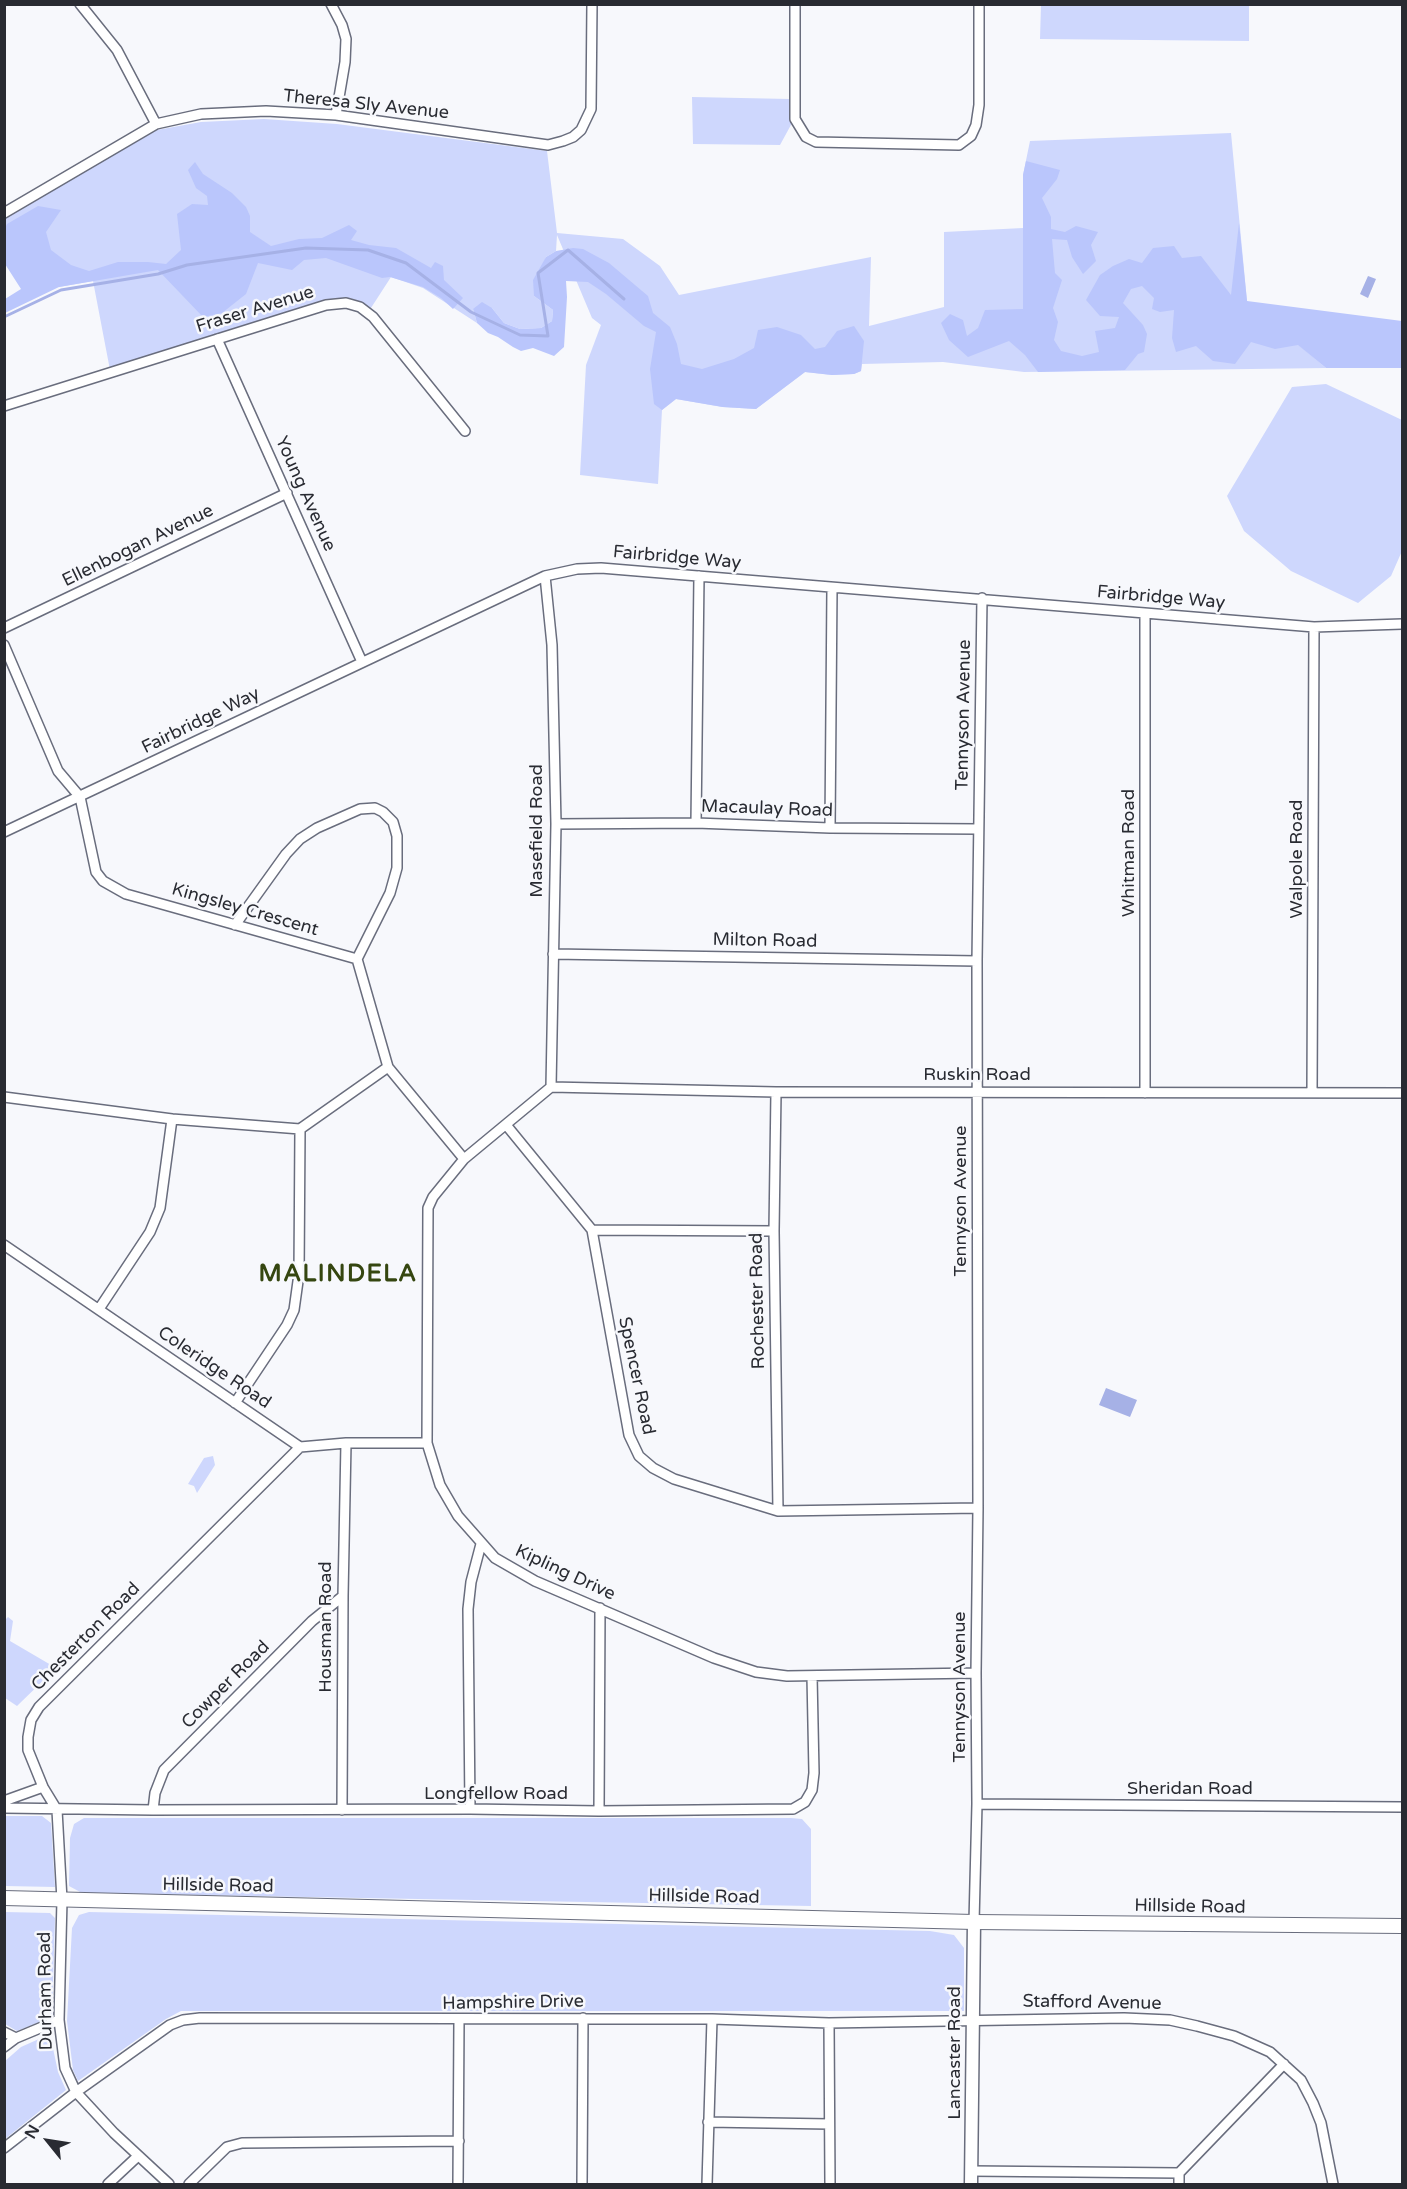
<!DOCTYPE html>
<html>
<head>
<meta charset="utf-8">
<style>
	body { margin:0 }
	#map { position:relative; width:1407px; height:2189px; overflow:hidden; background:#f7f8fc; font-family:"Varela Round",sans-serif }
	canvas { display:block }
	.frame { position:absolute; inset:0; border:6px solid #292b32; pointer-events:none }
	.north { position:absolute; left:18px; top:2111px; width:60px; height:60px; -webkit-text-stroke:4px #f7f8fc; paint-order:stroke; rotate:300deg; font-size:16px; font-weight:700; line-height:24px; text-align:center; color:#292b32 }
	.north::after { content:''; display:block; margin:auto; width:21px; height:27px; background:#292b32; clip-path:polygon(50% 0,100% 100%,50% 72%,0 100%) }
</style>
</head>
<body>
<div id="map">
<canvas width="1407" height="2189"></canvas>
<div class="frame"></div>
<div class="north">N</div>
</div>
<script>
const c = document.querySelector('canvas').getContext('2d');
c.lineJoin = 'round';
function fill(path, color) { c.fillStyle = color; c.fill(path, 'evenodd'); }
const poly = rows => new Path2D(rows.map(r => 'M' + r).join(''));
function strokePath(path, color, width, dash) { c.strokeStyle = color; c.lineWidth = width; c.lineCap = dash ? 'butt' : 'round'; c.setLineDash(dash || []); c.stroke(path); }
function label(font, color, halo, rows, align = 'center') {
  c.font = font + ' "Varela Round",sans-serif'; c.lineWidth = 5; c.setLineDash([]); c.textBaseline = 'middle'; c.strokeStyle = halo; c.fillStyle = color; for (const [text, x, y, turn = 0] of rows) {
    c.save(); c.translate(x, y); c.rotate((+turn || 0) * Math.PI / 180); c.textAlign = isNaN(turn) ? turn : align; if (halo) c.strokeText(text, 0, 0); c.fillText(text, 0, 0); c.restore();
  }
}
const green = poly([
	[1041,5,1249,5,1249,41,1040,39],
	[692,97,790,99,792,123,780,145,693,144],
	[264,119,337,124,547,151,557,233,623,239,660,266,679,295,871,257,869,326,944,307,944,232,1023,228,1023,175,1030,141,1231,133,1247,301,1326,368,1024,372,943,362,862,364,861,371,854,374,832,375,805,372,756,409,722,407,676,399,662,410,658,484,580,475,586,365,601,325,592,318,557,235,556,251,546,257,534,296,553,310,552,321,541,328,520,329,504,323,492,308,473,309,477,323,423,288,391,277,369,311,346,301,110,370,93,281,59,287,5,264,4,218,157,130,201,122],
	[1326,384,1402,420,1402,551,1391,576,1358,603,1291,571,1244,531,1227,496,1292,387],
	[213,1456,215,1465,197,1493,194,1486,188,1484,204,1458],
	[8,1617,13,1621,10,1641,51,1665,52,1672,17,1706,5,1698,4,1621],
	[5,1816,42,1816,51,1823,55,1887,5,1886],
	[84,1818,791,1818,802,1819,811,1829,811,1906,82,1893,69,1886,70,1838,74,1824],
	[5,1912,50,1913,55,1918,52,2017,17,2031,5,2024],
	[89,1912,930,1931,954,1935,964,1948,964,2011,181,2011,166,2019,78,2081,73,2070,67,2021,72,1928,79,1915],
	[50,2034,58,2072,66,2090,5,2139,5,2061,21,2047]
]);
const forest = poly([
	[1026,161,1060,170,1057,179,1042,198,1051,217,1051,229,1065,232,1076,226,1098,232,1091,245,1096,261,1083,274,1072,257,1067,240,1052,239,1055,273,1062,280,1053,308,1058,322,1054,340,1061,351,1082,356,1099,352,1095,331,1115,328,1119,317,1100,316,1086,300,1100,275,1113,266,1129,259,1142,263,1153,248,1174,246,1182,258,1201,256,1231,295,1239,223,1247,301,1402,321,1402,368,1326,368,1298,345,1275,349,1251,342,1235,364,1213,361,1196,346,1176,352,1172,338,1174,310,1160,312,1152,309,1154,298,1142,286,1131,289,1123,303,1143,325,1147,334,1144,352,1138,354,1125,370,1038,372,1025,355,1009,341,968,357,949,340,941,323,950,314,963,320,967,336,978,328,985,310,1023,309,1023,175],
	[195,162,203,174,232,193,246,207,250,216,250,232,271,246,299,239,322,238,349,225,357,231,351,240,369,245,396,248,431,268,435,262,443,266,444,280,463,298,453,309,441,298,423,287,390,277,382,278,326,258,304,260,292,270,258,263,246,294,222,313,203,317,158,270,59,287,5,313,5,299,21,289,5,264,5,228,7,224,38,206,61,210,46,232,51,250,71,265,89,271,118,262,148,262,166,264,181,250,177,214,192,204,208,205,207,196,196,188,188,170],
	[573,248,583,249,609,263,648,296,653,313,670,327,677,344,681,364,702,369,734,359,754,348,758,330,777,327,801,335,815,349,825,347,837,331,854,326,864,341,861,371,854,374,832,375,805,372,756,409,723,407,676,399,662,410,654,404,650,369,656,332,644,326,606,294,588,282,566,281,567,297,564,347,554,356,533,348,521,351,513,347,498,337,488,333,477,323,473,309,482,302,492,308,504,323,520,329,541,328,552,321,553,310,534,296,533,280,546,257,556,251]
]);
const water = poly([
	[1368,276,1376,279,1368,298,1360,294],
	[1106,1388,1137,1400,1130,1417,1099,1405]
]);
const stream = poly([
	[4,317,61,290,158,274,187,265,306,248,368,250,406,263,471,312,520,335,548,336,538,273,568,250,624,299]
]);
const minor = poly([
	[80,4,117,50,156,124],
	[331,4,342,25,346,39,345,62,336,115],
	[795,4,795,119,806,137,816,142,959,145,971,136,976,125,979,105,979,4],
	[4,213,156,124,201,114,266,111,336,115,548,145,563,141,573,137,581,130,591,109,592,4],
	[217,339,362,662],
	[4,406,326,305,346,303,360,307,373,317,465,431],
	[545,576,552,645,556,824,551,1087],
	[1145,613,1145,1093],
	[4,628,287,493],
	[4,645,58,771,80,797,96,872,103,881,126,894,357,959,388,1067,464,1159],
	[696,823,699,576],
	[556,824,696,823,830,828,978,829],
	[830,828,832,588],
	[4,832,545,576,577,569,601,568,1314,627,1402,624],
	[235,925,286,854,300,839,317,828,360,809,375,808,383,812,393,822,397,836,397,868,390,893,357,959],
	[553,954,977,961],
	[551,1087,464,1159,433,1197,428,1208,427,1443,440,1485,458,1516,495,1558,535,1581,714,1658,756,1672,787,1676,976,1673],
	[551,1087,776,1092,1402,1093],
	[776,1092,774,1231,778,1511],
	[1312,1092,1314,627],
	[4,1097,172,1119,300,1129,388,1067],
	[507,1126,592,1230,629,1435,639,1456,653,1468,674,1479,778,1511,978,1508],
	[592,1230,774,1231],
	[4,1245,300,1447,346,1443,427,1443],
	[99,1309,150,1232,160,1208,172,1119],
	[235,1403,287,1325,294,1310,299,1274,300,1129],
	[4,1801,43,1787],
	[977,1804,1402,1807],
	[4,1808,153,1810,470,1809,599,1811,793,1809,805,1802,812,1790,814,1773,812,1676],
	[470,1809,468,1609,471,1582,481,1544],
	[153,1810,155,1793,164,1770,312,1621,343,1596],
	[342,1810,343,1596,346,1443],
	[599,1811,600,1608],
	[974,1922,977,1804,976,1673,978,1508,977,961,982,598],
	[829,2023,830,2184],
	[4,2032,16,2038],
	[4,2047,16,2038,59,2020],
	[708,2122,829,2124],
	[4,2148,76,2092,170,2025,183,2020,200,2018,712,2019,829,2023,1124,2018,1170,2020,1197,2026,1234,2036,1270,2052,1301,2080,1313,2103,1321,2123,1333,2184],
	[971,2171,1179,2173],
	[108,2184,138,2156],
	[169,2184,114,2133,76,2092,65,2068,59,2020,62,1900,57,1810,43,1787,28,1750,28,1737,31,1720,39,1707,300,1447],
	[189,2184,227,2147,242,2143,459,2141],
	[458,2184,459,2020],
	[582,2184,583,2018],
	[707,2184,712,2019],
	[1179,2184,1179,2173,1284,2064]
]);
const tertiary = poly([
	[971,2184,974,1922]
]);
const secondary = poly([
	[4,1898,974,1922,1402,1926]
]);
const streetNames = [
	["Theresa Sly Avenue",366,105,6],
	["Fraser Avenue",255,310,-17],
	["Young Avenue",305,494,66],
	["Ellenbogan Avenue",138,546,-26],
	["Fairbridge Way",677,558,5],
	["Fairbridge Way",1161,598,5],
	["Tennyson Avenue",964,715,-89],
	["Fairbridge Way",201,721,-26],
	["Macaulay Road",767,809,2],
	["Masefield Road",537,831,-90],
	["Whitman Road",1129,853,-90],
	["Walpole Road",1297,859,-90],
	["Kingsley Crescent",245,910,16],
	["Milton Road",765,941,1],
	["Ruskin Road",977,1075],
	["Tennyson Avenue",961,1201,-90],
	["Rochester Road",758,1301,-91],
	["Coleridge Road",214,1368,34],
	["Spencer Road",636,1376,78],
	["Kipling Drive",565,1573,25],
	["Housman Road",326,1627,-90],
	["Chesterton Road",86,1637,-45],
	["Cowper Road",226,1685,-45],
	["Tennyson Avenue",960,1687,-90],
	["Sheridan Road",1190,1789],
	["Longfellow Road",496,1794],
	["Hillside Road",218,1886,1],
	["Hillside Road",704,1897,1],
	["Hillside Road",1190,1907,1],
	["Durham Road",46,1991,-91],
	["Hampshire Drive",513,2003,-1],
	["Stafford Avenue",1092,2003,1],
	["Lancaster Road",955,2053,-90]
];
const districtNames = [
	["MALINDELA",338,1275]
];
fill(green, '#ced7fd');
fill(forest, '#bac6fc');
fill(water, '#a6b1e6');
strokePath(stream, '#a6b1e6', 3);
strokePath(minor, '#696d7d', 12);
strokePath(tertiary, '#696d7d', 15);
strokePath(secondary, '#696d7d', 16);
strokePath(minor, '#fff', 9);
strokePath(tertiary, '#fff', 12);
strokePath(secondary, '#fff', 14);
label('18px', '#292b32', '#f7f8fc', streetNames);
c.letterSpacing = '1.5px';
label('bold 24px', '#354610', '#f7f8fc', districtNames);
c.letterSpacing = '0px';
</script>
</body>
</html>
